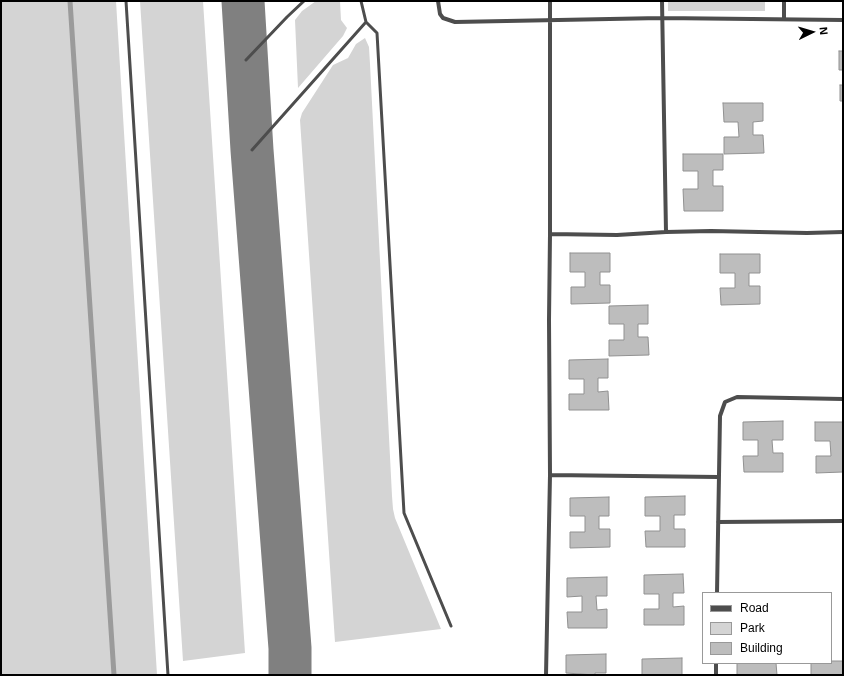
<!DOCTYPE html>
<html>
<head>
<meta charset="utf-8">
<style>
	body { margin:0 }
	#map { position:relative; width:844px; height:676px; overflow:hidden; background:#fff; font-family:Arial,sans-serif }
	canvas { display:block }
	.frame { position:absolute; inset:0; border:2px solid #000; pointer-events:none }
	.legend { position:absolute; left:702px; top:592px; width:130px; height:72px; box-sizing:border-box; background:#fff; border:1px solid #999; margin:0; padding:5px 7px; list-style:none; font-size:12px; color:#000 }
	.legend li { display:flex; align-items:center; gap:8px; height:20px }
	.legend b { width:20px; border:1px solid #999 }
	.north { position:absolute; left:792px; top:12px; width:40px; height:40px; -webkit-text-stroke:3px #fff; paint-order:stroke; rotate:85deg; font-size:11px; font-weight:700; line-height:16px; text-align:center; color:#000 }
	.north::after { content:''; display:block; margin:auto; width:14px; height:18px; background:#000; clip-path:polygon(50% 0,100% 100%,50% 72%,0 100%) }
</style>
</head>
<body>
<div id="map">
<canvas width="844" height="676"></canvas>
<div class="frame"></div>
<ul class="legend">
<li><b style="height:5px;background:#4d4d4d"></b>Road</li>
<li><b style="height:11px;background:#d4d4d4"></b>Park</li>
<li><b style="height:11px;background:#bdbdbd"></b>Building</li>
</ul>
<div class="north">N</div>
</div>
<script>
const c = document.querySelector('canvas').getContext('2d');
c.lineJoin = 'round';
function fill(path, color) { c.fillStyle = color; c.fill(path, 'evenodd'); }
const poly = rows => new Path2D(rows.map(r => 'M' + r).join(''));
function strokePath(path, color, width, dash) { c.strokeStyle = color; c.lineWidth = width; c.lineCap = dash ? 'butt' : 'round'; c.setLineDash(dash || []); c.stroke(path); }
const green = poly([
	[1,1,116,1,157,675,1,675],
	[140,1,203,1,245,653,183,661],
	[316,1,340,1,341,20,347,28,343,36,298,88,295,20,302,11],
	[668,1,765,1,765,11,668,11],
	[365,38,369,47,370,64,392,496,393,509,395,518,441,629,335,642,300,120,302,113,333,65,348,58,356,44]
]);
const stream = poly([
	[70,1,114,675]
]);
const taxiway = poly([
	[243,1,252,150,290,648,290,675]
]);
const building = poly([
	[839,51,843,51,843,70,839,70,839,51],
	[840,85,843,85,843,101,840,101,840,85],
	[723,103,763,103,763,121,753,122,753,135,763,135,764,153,724,154,724,137,739,137,738,122,724,122,723,103],
	[683,154,723,154,723,170,713,170,713,186,723,186,723,211,684,211,683,189,698,189,698,171,683,171,683,154],
	[570,253,610,253,610,272,600,272,600,285,610,285,610,303,571,304,571,287,585,287,585,272,570,272,570,253],
	[720,254,760,254,760,273,749,273,749,286,760,286,760,304,721,305,720,288,735,288,735,273,720,273,720,254],
	[648,305,648,324,638,324,638,337,648,337,649,355,609,356,609,340,624,340,624,324,609,324,609,306,648,305],
	[608,359,608,378,598,378,598,392,608,391,609,410,569,410,569,394,584,394,584,379,569,379,569,360,608,359],
	[783,421,783,440,772,440,773,453,783,453,783,472,744,472,743,456,758,456,758,440,743,440,743,422,783,421],
	[815,422,843,422,843,472,816,473,816,456,831,456,830,441,815,441,815,422],
	[685,496,685,515,674,515,674,529,685,529,685,547,646,547,645,531,660,531,660,516,645,516,645,497,685,496],
	[609,497,609,516,599,516,599,529,610,529,610,547,570,548,570,532,585,532,585,516,570,516,570,498,609,497],
	[683,574,684,593,673,593,673,607,684,606,684,625,644,625,644,609,659,609,659,594,644,594,644,575,683,574],
	[607,577,607,596,596,596,597,610,607,609,607,628,568,628,567,612,582,612,582,596,567,597,567,578,607,577],
	[606,654,606,673,595,673,595,675,566,673,566,655,606,654],
	[682,658,682,675,642,675,642,659,682,658],
	[831,661,843,661,843,675,811,675,811,663,831,663,831,661],
	[737,663,776,663,777,675,737,675,737,663]
]);
const lane = poly([
	[126,1,168,675],
	[361,1,366,22,377,33,404,513,451,626],
	[246,60,287,17,304,1],
	[252,150,366,22]
]);
const street = poly([
	[438,1,440,14,443,18,455,22,661,18,843,20],
	[784,19,784,1],
	[666,232,711,231,807,233,843,232],
	[550,234,617,235,666,232,662,1],
	[550,475,718,477],
	[718,522,843,521],
	[717,593,720,416,725,402,737,397,843,399],
	[546,675,550,475,549,320,550,234,550,1],
	[716,675,716,663]
]);
fill(green, '#d4d4d4');
strokePath(stream, '#9b9b9b', 5);
strokePath(taxiway, '#808080', 43);
fill(building, '#bdbdbd');
strokePath(building, '#919191', 1);
strokePath(lane, '#4d4d4d', 3);
strokePath(street, '#4d4d4d', 4);
</script>
</body>
</html>
